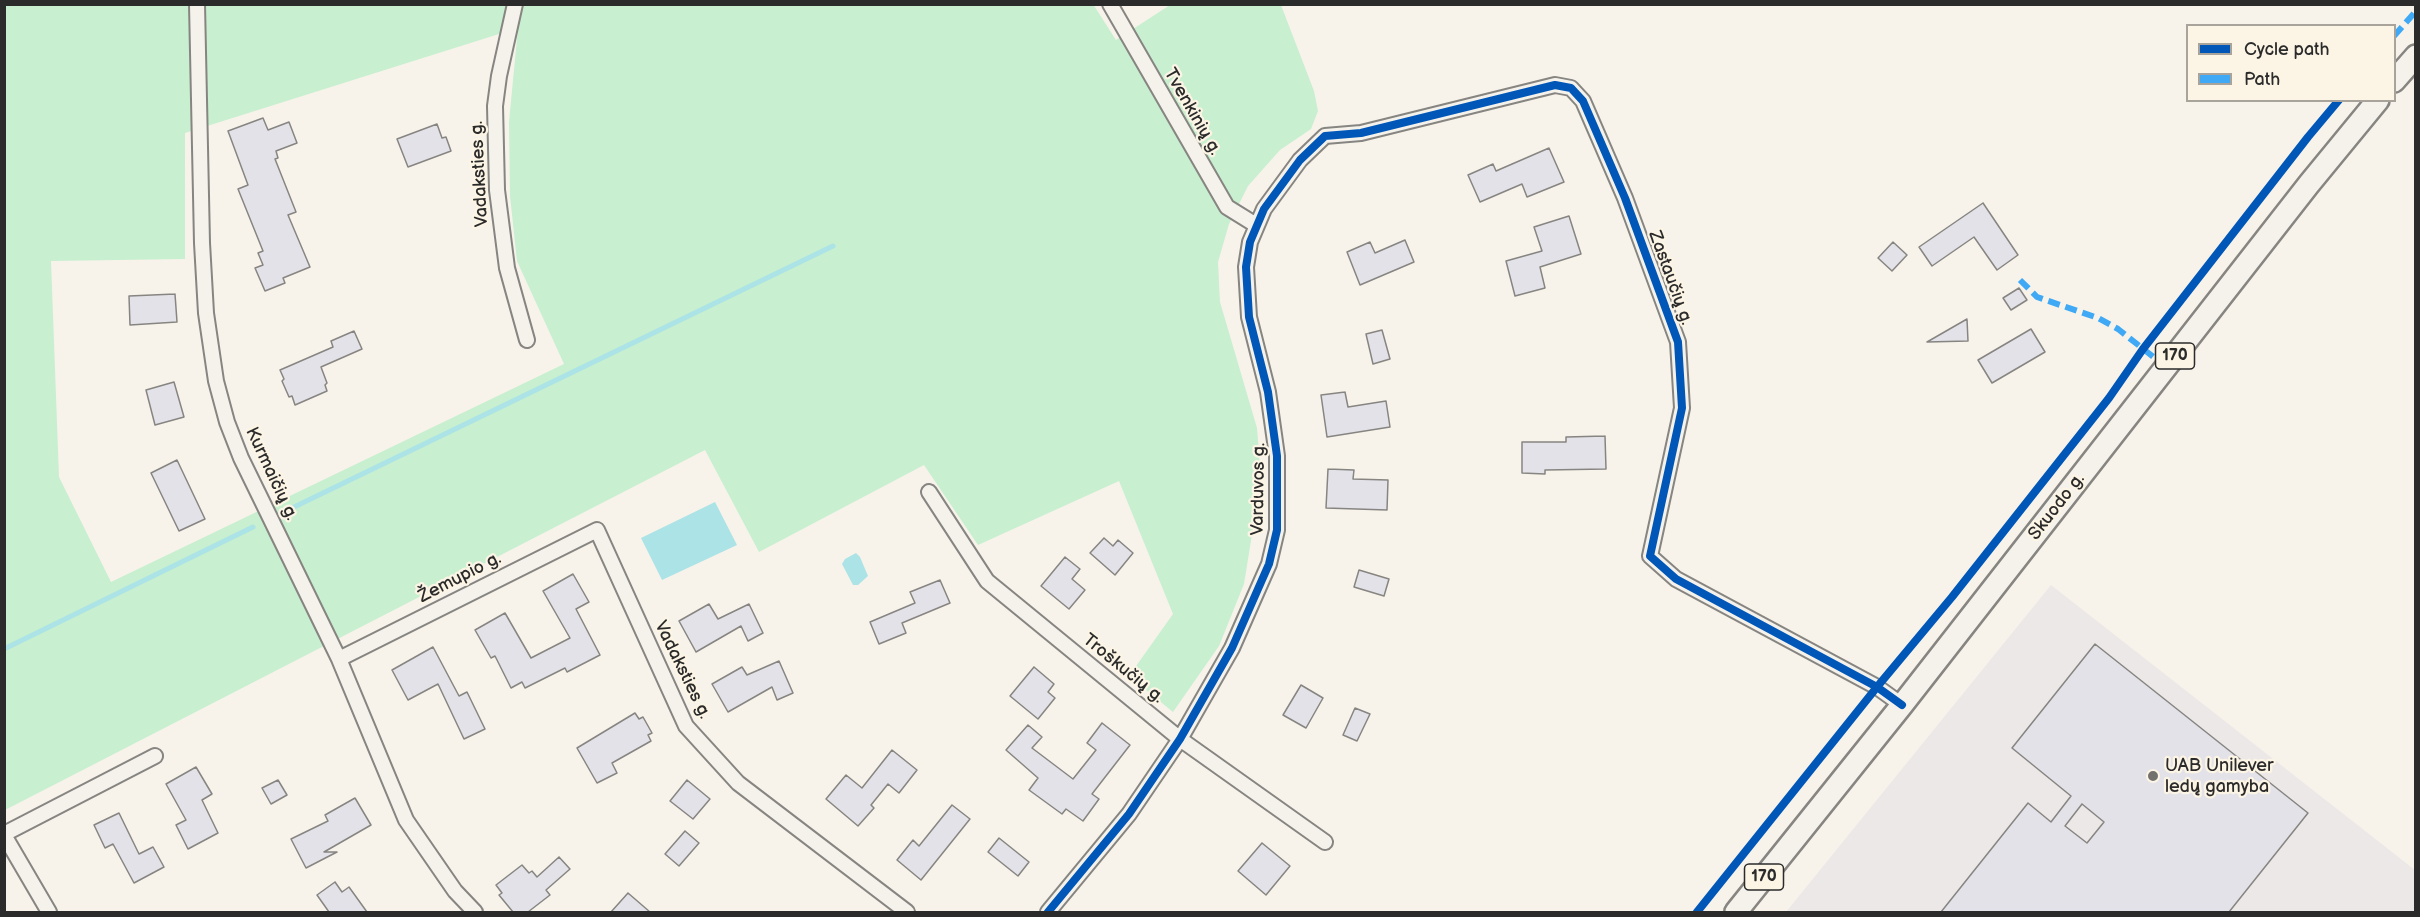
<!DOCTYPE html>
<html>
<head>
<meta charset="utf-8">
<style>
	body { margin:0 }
	#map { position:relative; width:2420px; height:917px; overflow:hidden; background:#f7f3ea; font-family:"Balsamiq Sans",sans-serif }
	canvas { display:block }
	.frame { position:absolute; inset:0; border:6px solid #2b2b2b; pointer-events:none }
	.legend { position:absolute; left:2186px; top:24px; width:210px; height:78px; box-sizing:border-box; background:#fcf5e5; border:2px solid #a8a49b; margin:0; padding:8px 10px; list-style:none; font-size:18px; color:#2b2b2b }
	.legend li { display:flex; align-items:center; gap:12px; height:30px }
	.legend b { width:30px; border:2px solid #a8a49b }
</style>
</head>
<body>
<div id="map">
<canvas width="2420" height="917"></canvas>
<div class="frame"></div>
<ul class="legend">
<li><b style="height:8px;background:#0057b8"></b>Cycle path</li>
<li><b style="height:8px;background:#3fa9f5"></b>Path</li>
</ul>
</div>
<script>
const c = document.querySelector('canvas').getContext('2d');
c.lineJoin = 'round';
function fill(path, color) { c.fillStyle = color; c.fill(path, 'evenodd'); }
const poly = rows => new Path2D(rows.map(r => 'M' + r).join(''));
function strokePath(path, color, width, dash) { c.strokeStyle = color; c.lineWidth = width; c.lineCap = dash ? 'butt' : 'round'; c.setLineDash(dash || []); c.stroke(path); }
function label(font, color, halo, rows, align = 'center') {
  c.font = font + ' "Balsamiq Sans",sans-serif'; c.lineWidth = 4.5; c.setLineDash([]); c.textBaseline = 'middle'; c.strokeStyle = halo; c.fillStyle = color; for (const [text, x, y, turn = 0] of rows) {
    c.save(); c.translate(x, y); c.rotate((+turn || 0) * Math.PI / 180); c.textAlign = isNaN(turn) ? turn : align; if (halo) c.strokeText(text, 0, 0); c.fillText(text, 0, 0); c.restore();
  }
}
const built = poly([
	[2051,585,2415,870,2415,912,1786,912]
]);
const green = poly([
	[1093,4,1116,40,1170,5,1281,5,1314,91,1318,111,1311,129,1280,150,1248,186,1229,224,1218,262,1220,302,1257,428,1261,479,1244,584,1219,646,1173,712,1129,676,1173,614,1119,481,978,545,924,465,759,552,705,450,5,810,5,5],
	[518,28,509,122,510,196,517,261,564,364,111,582,59,477,51,261,185,259,185,133]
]);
const water = poly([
	[715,502,737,545,662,580,641,538],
	[856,553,860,557,868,576,858,585,853,585,842,564,845,559]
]);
const stream = poly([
	[290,509,833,246],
	[4,649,253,527]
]);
const building = poly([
	[263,118,268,130,289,122,297,143,276,151,278,158,275,159,296,212,288,215,310,267,283,278,285,283,265,291,255,268,263,265,258,253,263,251,238,189,248,185,228,131,263,118],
	[437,124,442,138,446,137,451,151,408,167,397,139,437,124],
	[1549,148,1564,182,1527,197,1522,184,1480,202,1468,175,1493,164,1496,171,1549,148],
	[1983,203,2018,255,1997,270,1974,237,1932,266,1919,247,1983,203],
	[1569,216,1581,254,1540,267,1545,288,1515,296,1506,261,1542,251,1534,227,1569,216],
	[1405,240,1414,262,1360,285,1347,252,1370,242,1375,253,1405,240],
	[1893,242,1907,255,1892,271,1878,258,1893,242],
	[2019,288,2027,300,2011,310,2003,298,2019,288],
	[175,294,177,322,130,325,129,296,175,294],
	[1967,319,1968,341,1927,342,1967,319],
	[2031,329,2045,352,1992,383,1978,360,2031,329],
	[1382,330,1390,359,1373,364,1366,334,1382,330],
	[354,331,362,349,321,367,327,383,325,385,327,391,295,405,292,396,289,397,282,381,284,379,280,370,333,347,331,341,354,331],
	[174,382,184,417,155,425,146,390,174,382],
	[1345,392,1348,407,1386,401,1390,427,1327,437,1321,395,1345,392],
	[1605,436,1606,469,1545,470,1545,474,1522,473,1522,442,1566,442,1566,437,1605,436],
	[177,460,205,519,179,531,151,473,177,460],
	[1328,469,1354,470,1353,479,1388,480,1387,510,1326,508,1328,469],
	[1104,538,1113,546,1118,540,1133,553,1115,575,1090,553,1104,538],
	[1065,557,1080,569,1072,579,1085,590,1069,609,1041,586,1065,557],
	[1359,570,1389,579,1384,596,1354,587,1359,570],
	[573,574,589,602,576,609,600,655,567,672,565,668,525,688,522,682,511,688,495,656,491,658,475,630,505,613,531,658,570,638,543,591,573,574],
	[940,580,950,603,902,623,906,633,879,644,870,622,915,603,910,592,940,580],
	[709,604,718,619,749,604,763,633,748,641,741,626,696,652,679,621,709,604],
	[2095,644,2308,813,2229,912,1941,912,2028,803,2051,822,2071,796,2012,748,2095,644],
	[2082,804,2104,822,2087,843,2065,826,2082,804],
	[433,647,459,696,467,692,485,729,464,739,438,684,408,700,392,670,433,647],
	[779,661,793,693,777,700,772,687,728,712,712,684,742,667,747,675,779,661],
	[1034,667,1054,684,1048,692,1055,698,1038,719,1010,696,1034,667],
	[1301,685,1323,698,1306,728,1283,715,1301,685],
	[1355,708,1370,714,1357,741,1343,735,1355,708],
	[635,713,639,719,643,717,652,733,648,735,651,741,612,763,617,773,597,783,577,748,635,713],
	[1102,723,1130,745,1092,794,1099,799,1083,821,1066,809,1062,814,1029,790,1038,778,1006,750,1028,725,1042,737,1032,748,1073,779,1096,750,1087,743,1102,723],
	[892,750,917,770,899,793,888,784,871,805,874,808,858,826,826,799,846,775,862,788,892,750],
	[196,767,212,794,202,800,218,833,188,849,176,825,186,820,166,784,196,767],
	[278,780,287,795,271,804,262,788,278,780],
	[687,780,710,799,693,819,670,801,687,780],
	[355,798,371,825,324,852,337,852,306,868,291,839,328,821,325,815,355,798],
	[952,805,970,819,921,880,897,860,913,840,919,846,952,805],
	[119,813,139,854,153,847,164,867,134,883,113,844,105,848,94,825,119,813],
	[685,831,699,843,679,866,665,854,685,831],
	[999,838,1029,862,1018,876,988,852,999,838],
	[1262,843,1290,866,1266,895,1238,871,1262,843],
	[559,857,570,869,546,890,550,895,528,912,513,912,499,895,502,893,496,885,522,865,529,873,532,871,537,877,559,857],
	[335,882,342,892,349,887,367,912,329,912,317,895,335,882],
	[628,893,650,912,611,912,628,893]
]);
const street = poly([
	[197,4,202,243,206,313,216,381,227,422,241,458,339,659,406,820,455,891,475,912],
	[515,4,499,76,495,106,497,190,507,268,527,340],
	[1110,4,1227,207,1256,225],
	[929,492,987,581,1180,739,1325,842],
	[339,659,597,530,686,726,738,783,907,912],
	[4,834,155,756],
	[4,835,49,912],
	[1048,912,1129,814,1180,739,1232,648,1269,564,1277,530,1277,456,1268,392,1249,317,1246,267,1250,242,1264,209,1300,160,1325,136,1361,133,1555,85,1571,88,1583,101,1625,198,1678,342,1682,408,1650,556,1676,579,1877,687,1902,705]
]);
const primary = poly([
	[2394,81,2416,56],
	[1736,912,1902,705,2309,184,2378,100]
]);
const quiet = poly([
	[2394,36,2416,11],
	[2020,280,2037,297,2098,318,2118,329,2166,367]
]);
const cycleway = poly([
	[1048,912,1129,814,1180,739,1232,648,1269,564,1277,530,1277,456,1268,392,1249,317,1246,267,1250,242,1264,209,1300,160,1325,136,1361,133,1555,85,1571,88,1583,101,1625,198,1678,342,1682,408,1650,556,1676,579,1877,687,1902,705],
	[1697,912,1877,687,1952,597,2109,398,2143,349,2308,137,2339,100]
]);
const markers = [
	[2153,776,6,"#72716e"]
];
const shields = [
	[2175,356,39],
	[1764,877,39]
];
const shieldNames = [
	["170",2175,356],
	["170",1764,877]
];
const streetNames = [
	["Tvenkinių g.",1192,112,60],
	["Vadaksties g.",480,174,-93],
	["Zastaučių g.",1670,278,70],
	["Kurmaičių g.",271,474,65],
	["Varduvos g.",1259,489,-89],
	["Skuodo g.",2057,507,-52],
	["Žemupio g.",460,578,-27],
	["Troškučių g.",1123,669,39],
	["Vadaksties g.",682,670,64]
];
const poiNames = [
	["UAB Unilever",2165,766],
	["ledų gamyba",2165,787]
];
fill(built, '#ece8e7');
fill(green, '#c8efcf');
fill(water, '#abe3e6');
strokePath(stream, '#abe3e6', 5);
fill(building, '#e3e2e8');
strokePath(building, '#878581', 1.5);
strokePath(street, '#878581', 18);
strokePath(primary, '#878581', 26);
strokePath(street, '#f5f2ec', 14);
strokePath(primary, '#f5f2ec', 21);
strokePath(quiet, '#3fa9f5', 6, [12, 6]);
strokePath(cycleway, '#0057b8', 8);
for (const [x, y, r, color] of markers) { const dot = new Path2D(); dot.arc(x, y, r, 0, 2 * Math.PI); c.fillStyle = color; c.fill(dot); strokePath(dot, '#fcf5e5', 2); }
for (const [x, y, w] of shields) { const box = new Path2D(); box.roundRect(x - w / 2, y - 13, w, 26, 4.5); c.fillStyle = '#fcf5e5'; c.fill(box); strokePath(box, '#2b2b2b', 1.5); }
label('bold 16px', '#2b2b2b', null, shieldNames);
label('18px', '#2b2b2b', '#fcf5e5', streetNames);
label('18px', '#2b2b2b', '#fcf5e5', poiNames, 'left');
</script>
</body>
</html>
